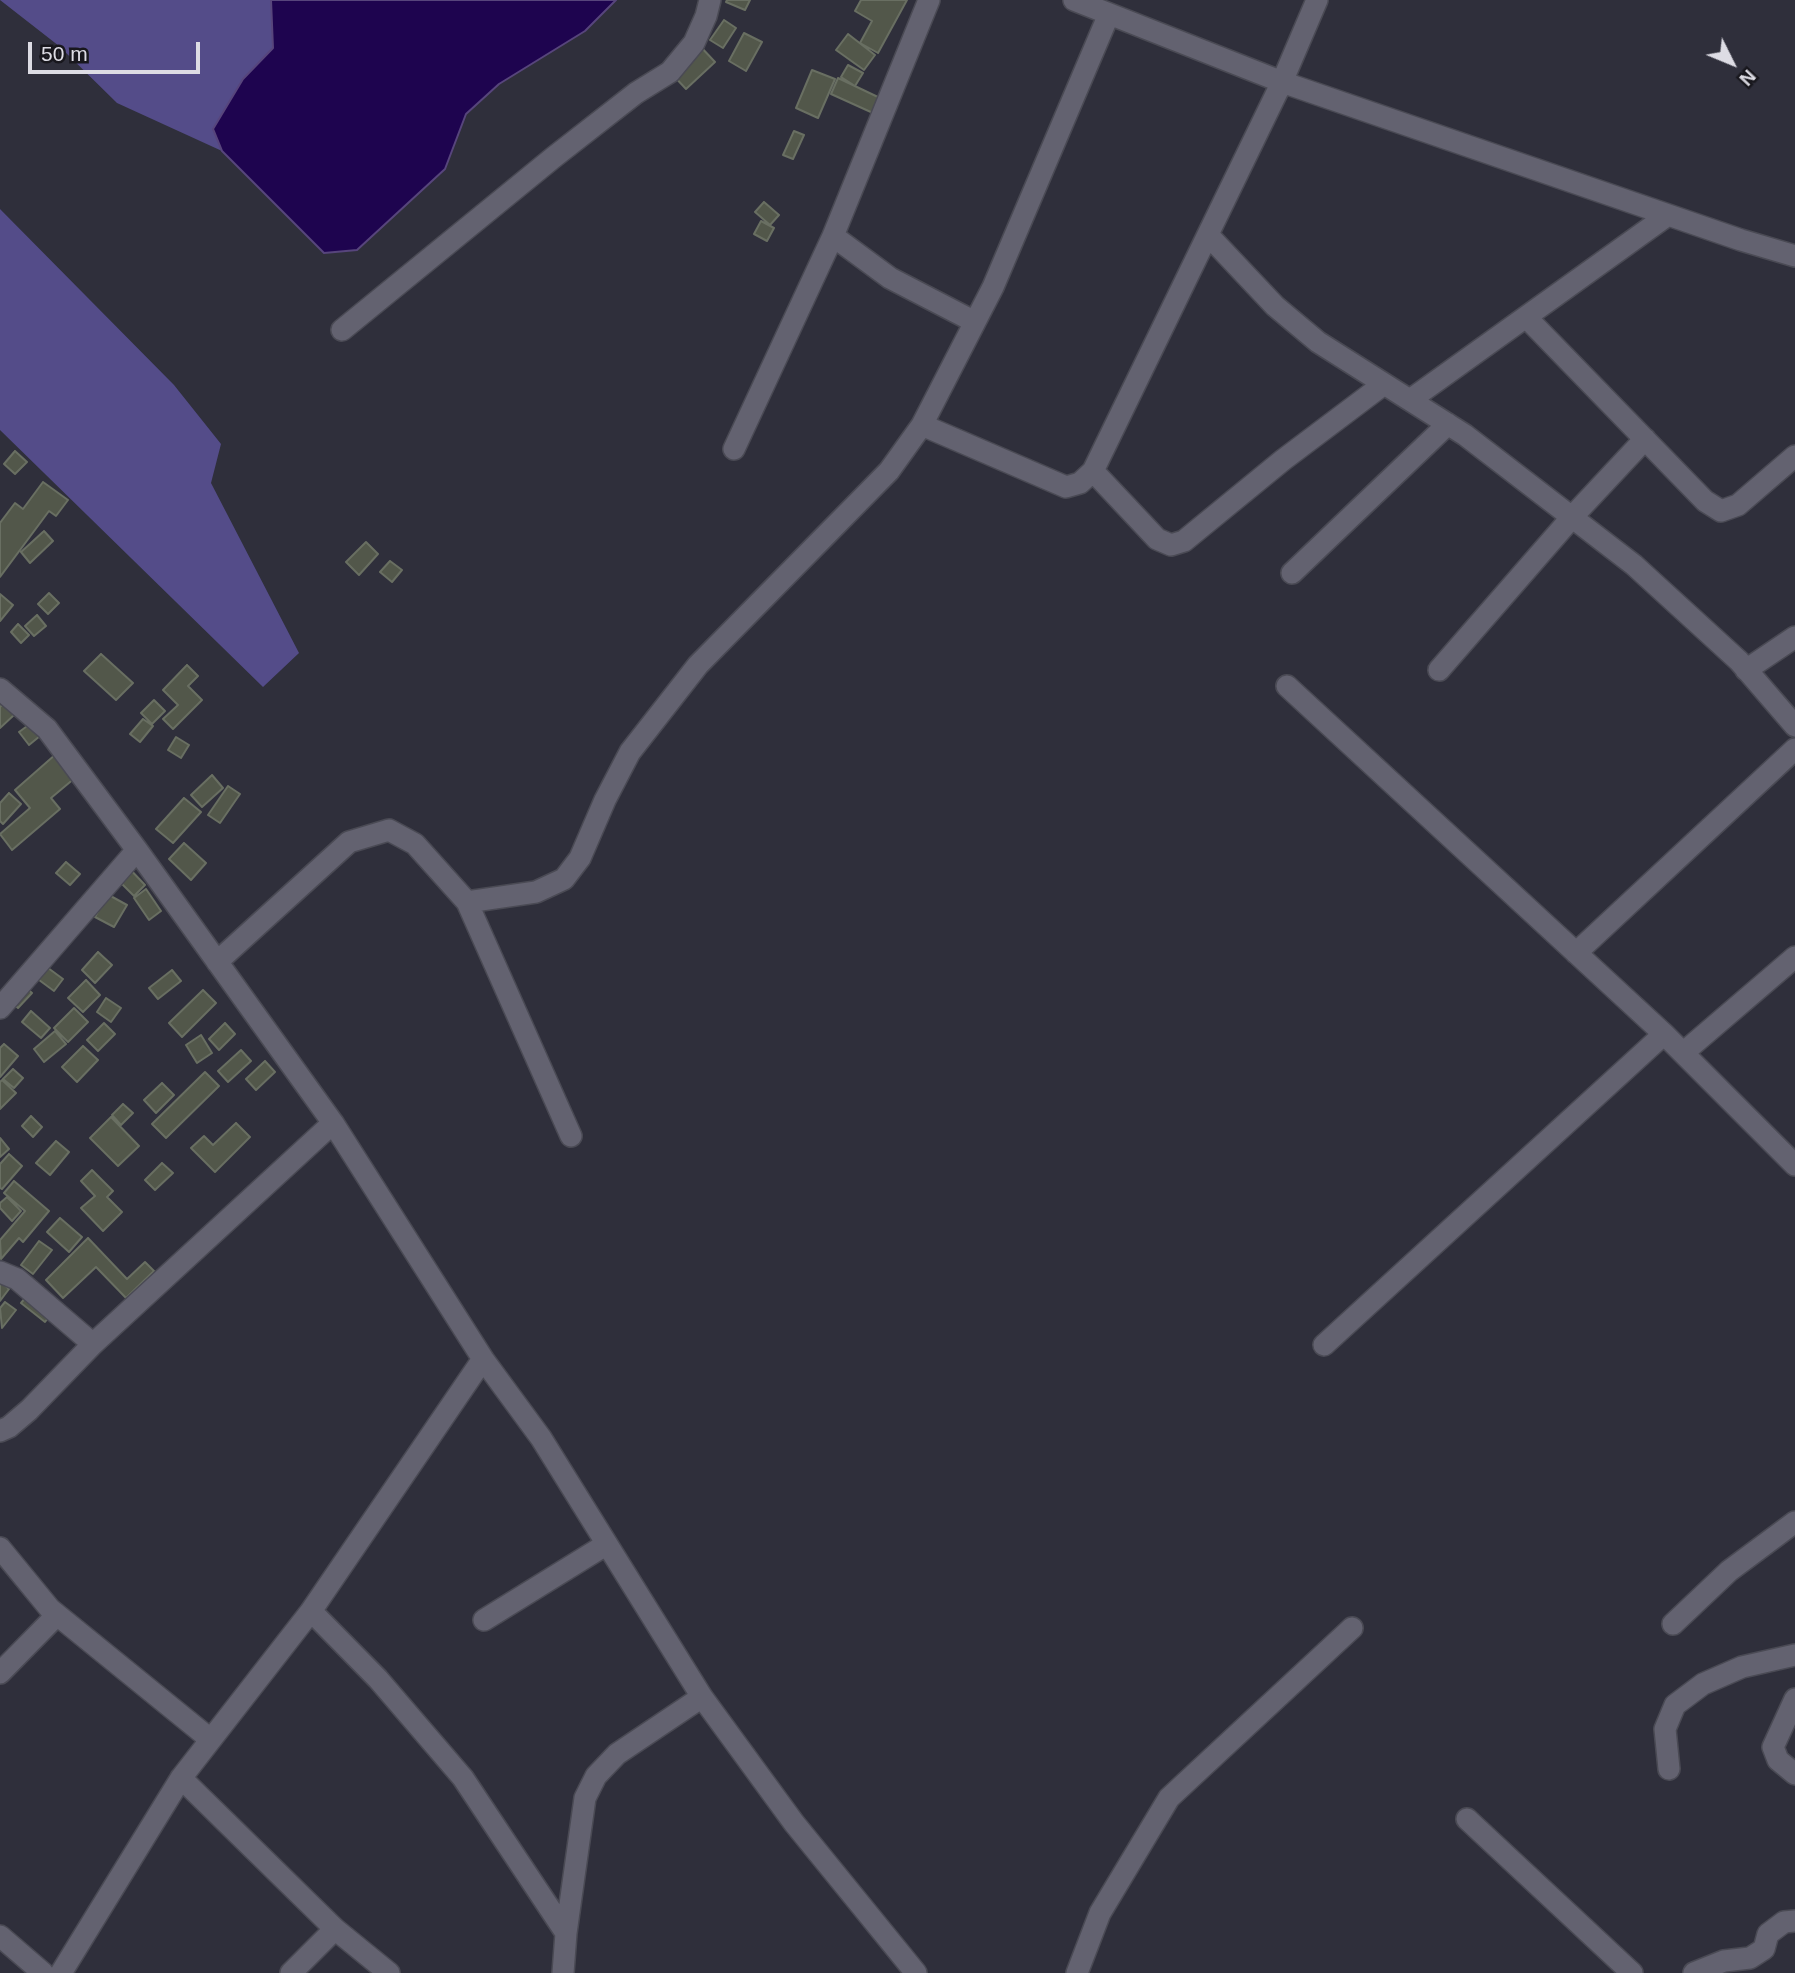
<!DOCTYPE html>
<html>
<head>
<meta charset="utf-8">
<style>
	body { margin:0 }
	#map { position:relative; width:1795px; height:1973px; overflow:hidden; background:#2f2f3b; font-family:Helvetica,sans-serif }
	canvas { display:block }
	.north { position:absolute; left:1697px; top:28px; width:70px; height:70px; -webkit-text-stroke:5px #18171d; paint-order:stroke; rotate:133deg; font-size:19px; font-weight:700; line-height:28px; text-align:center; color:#dddce4 }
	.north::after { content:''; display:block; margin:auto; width:24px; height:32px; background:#dddce4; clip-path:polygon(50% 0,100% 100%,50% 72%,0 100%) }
	.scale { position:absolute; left:28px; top:42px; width:172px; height:32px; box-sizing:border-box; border:4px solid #dddce4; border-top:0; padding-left:9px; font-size:21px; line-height:24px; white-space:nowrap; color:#dddce4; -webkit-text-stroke:5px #18171d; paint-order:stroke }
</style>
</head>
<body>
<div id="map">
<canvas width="1795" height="1973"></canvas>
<div class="north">N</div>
<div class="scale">50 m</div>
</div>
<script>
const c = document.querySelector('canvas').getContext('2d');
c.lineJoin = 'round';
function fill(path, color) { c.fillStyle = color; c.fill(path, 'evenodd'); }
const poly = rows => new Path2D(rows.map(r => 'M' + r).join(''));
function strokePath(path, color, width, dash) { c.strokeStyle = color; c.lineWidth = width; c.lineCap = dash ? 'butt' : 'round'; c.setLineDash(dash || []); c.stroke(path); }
const green = poly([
	[0,0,271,0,274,48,243,79,213,129,222,151,117,103,59,46],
	[0,209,174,385,221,444,211,483,299,653,263,687,0,430]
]);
const water = poly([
	[271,0,616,0,585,31,499,84,466,114,445,169,357,250,324,253,222,151,213,129,243,79,273,48,271,0]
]);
const building = poly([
	[727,0,750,0,745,10,726,2,727,0],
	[861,0,907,0,878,53,860,43,872,21,855,11,861,0],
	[724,20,736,28,723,48,710,40,724,20],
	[744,33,762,42,746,71,729,61,744,33],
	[848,34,875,55,864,70,836,50,848,34],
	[700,46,715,62,686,89,672,74,700,46],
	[848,65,863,73,855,86,841,77,848,65],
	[812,70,835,79,818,118,796,108,812,70],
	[838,78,880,98,873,113,831,94,838,78],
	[794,131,804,135,793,159,783,155,794,131],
	[764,202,779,215,770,225,755,212,764,202],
	[761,221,774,228,767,241,754,234,761,221],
	[15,451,27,462,15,474,4,464,15,451],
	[43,482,68,500,56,516,49,511,0,577,0,523,15,503,23,509,43,482],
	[44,531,53,541,30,563,21,552,44,531],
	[366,542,378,554,359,575,346,562,366,542],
	[390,561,402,570,392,582,380,572,390,561],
	[49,593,59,603,48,614,38,604,49,593],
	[0,594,13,605,0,621,0,594],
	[37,615,46,626,34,636,25,626,37,615],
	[18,624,29,635,21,643,11,632,18,624],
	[101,654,133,683,116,700,84,671,101,654],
	[187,665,198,676,188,686,202,700,173,729,163,719,178,705,163,690,187,665],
	[154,700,165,711,152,724,141,713,154,700],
	[3,704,14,715,0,728,0,707,3,704],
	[143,719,153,726,140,742,130,734,143,719],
	[30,724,40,736,29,745,19,732,30,724],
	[176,737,189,745,181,758,168,750,176,737],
	[56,754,76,777,51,798,60,809,12,850,0,834,30,808,15,790,56,754],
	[212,775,223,788,202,807,191,795,212,775],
	[228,786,240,794,220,823,208,815,228,786],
	[9,793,21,804,3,824,0,821,0,803,9,793],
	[184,798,201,812,173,843,156,829,184,798],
	[184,843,206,863,191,880,169,859,184,843],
	[66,862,80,874,70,885,56,873,66,862],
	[125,864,145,885,134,896,113,875,125,864],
	[146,889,161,911,149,920,134,898,146,889],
	[107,894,127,905,114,927,95,917,107,894],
	[98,952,112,965,95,983,82,970,98,952],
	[44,965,63,979,54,991,35,977,44,965],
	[172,970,181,981,158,999,149,988,172,970],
	[86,980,100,995,83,1012,68,998,86,980],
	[22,984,32,993,18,1008,8,999,22,984],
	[203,990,216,1003,182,1037,169,1023,203,990],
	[106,998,121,1008,111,1022,97,1012,106,998],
	[74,1008,88,1022,68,1042,54,1028,74,1008],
	[31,1011,50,1028,41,1038,22,1022,31,1011],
	[104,1023,115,1034,98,1051,87,1040,104,1023],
	[225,1023,235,1034,219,1050,209,1039,225,1023],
	[55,1031,66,1044,44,1062,34,1049,55,1031],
	[201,1035,212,1053,197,1063,186,1045,201,1035],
	[4,1044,18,1056,0,1077,0,1048,4,1044],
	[83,1046,98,1060,77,1082,62,1067,83,1046],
	[241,1050,251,1061,228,1082,218,1071,241,1050],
	[265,1061,275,1072,256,1090,246,1079,265,1061],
	[13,1069,23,1078,14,1088,3,1079,13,1069],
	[205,1072,219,1086,166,1138,152,1124,205,1072],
	[2,1080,16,1093,0,1109,0,1082,2,1080],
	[162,1083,174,1095,156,1113,144,1100,162,1083],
	[123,1104,133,1113,121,1125,112,1115,123,1104],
	[31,1116,42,1127,33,1137,22,1126,31,1116],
	[111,1117,139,1146,118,1166,90,1138,111,1117],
	[236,1123,250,1137,215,1172,191,1148,204,1136,213,1145,236,1123],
	[0,1138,9,1149,0,1157,0,1138],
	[56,1141,69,1152,50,1175,36,1163,56,1141],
	[9,1154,22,1166,2,1189,0,1188,0,1164,9,1154],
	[162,1163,173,1173,155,1190,145,1180,162,1163],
	[92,1170,113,1191,107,1197,122,1212,103,1231,81,1208,95,1196,81,1181,92,1170],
	[14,1181,49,1211,23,1242,19,1238,1,1259,0,1240,25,1211,4,1193,14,1181],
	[7,1197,21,1211,12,1221,0,1208,0,1203,7,1197],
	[60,1218,82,1237,69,1252,47,1232,60,1218],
	[88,1238,127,1279,145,1262,154,1271,126,1298,96,1267,63,1298,46,1280,88,1238],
	[39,1241,52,1250,33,1274,21,1265,39,1241],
	[0,1281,9,1289,0,1301,0,1281],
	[31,1291,54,1310,45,1322,21,1303,31,1291],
	[5,1302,16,1310,2,1328,0,1308,5,1302]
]);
const minor = poly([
	[1074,0,1282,82,1741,240,1795,256],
	[1208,235,1275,306,1318,342,1465,435,1634,565,1739,661,1795,726],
	[833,236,890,278,975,322],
	[1526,317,1705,501,1721,511,1738,505,1795,456],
	[342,330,554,157,636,93,670,72,694,43,706,16,710,0],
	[1410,400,1668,215],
	[922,425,1066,487,1080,483,1093,471,1282,82,1317,0],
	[734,449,833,236,929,0],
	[1093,471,1157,539,1171,545,1184,541,1283,460,1384,384],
	[1292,573,1448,424],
	[1439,670,1573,516,1645,439],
	[1746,670,1795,637],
	[1287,686,1664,1034,1795,1165],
	[0,689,47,729,137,850,333,1123,483,1359,541,1438,702,1697,794,1823,916,1973],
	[467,902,536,892,564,879,580,858,605,800,630,752,698,665,889,471,922,425,993,287,1109,14],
	[1576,953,1795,749],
	[217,962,349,842,389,830,415,844,467,902,571,1136],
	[0,1008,137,850],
	[1683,1053,1795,957],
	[0,1272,17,1279,93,1344],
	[1324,1345,1664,1034],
	[0,1431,9,1427,29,1410,93,1344,333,1123],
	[0,1548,50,1609,210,1739],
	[311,1611,378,1679,463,1778,566,1933],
	[484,1620,607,1544],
	[1673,1624,1729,1571,1795,1522],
	[0,1673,57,1615],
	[1795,1699,1773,1747,1778,1760,1795,1774],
	[1669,1769,1665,1729,1675,1705,1703,1684,1742,1667,1795,1655],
	[181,1778,335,1929,389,1973],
	[1467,1819,1632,1973],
	[0,1936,43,1973],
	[61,1973,181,1778,311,1611,483,1359],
	[291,1973,335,1929],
	[563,1973,566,1933,585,1798,596,1776,617,1754,702,1697],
	[1077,1973,1100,1913,1169,1798,1352,1628],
	[1694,1973,1724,1961,1750,1958,1764,1949,1768,1934,1784,1922,1795,1921]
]);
fill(green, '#544c89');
fill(water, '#1e044f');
strokePath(water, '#57457c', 2);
fill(building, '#52574a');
strokePath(building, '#696f62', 2);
strokePath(minor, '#4a4a54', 24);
strokePath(minor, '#636270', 21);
</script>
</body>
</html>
